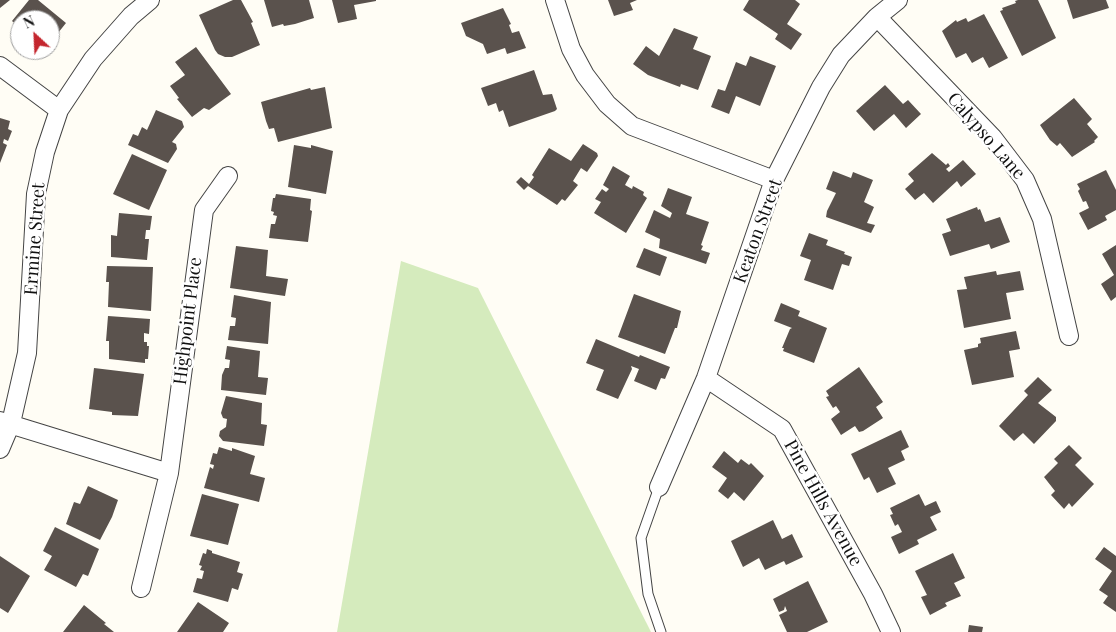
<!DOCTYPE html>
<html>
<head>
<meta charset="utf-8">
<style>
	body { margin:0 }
	#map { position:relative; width:1116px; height:632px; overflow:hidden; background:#fffdf5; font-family:"Playfair Display",serif }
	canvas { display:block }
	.north { position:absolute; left:10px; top:10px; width:50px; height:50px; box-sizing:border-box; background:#fff; border:1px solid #a0a0a0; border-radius:50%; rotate:335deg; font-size:14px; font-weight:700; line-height:20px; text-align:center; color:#111 }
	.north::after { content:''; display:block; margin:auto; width:18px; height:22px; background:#c4262e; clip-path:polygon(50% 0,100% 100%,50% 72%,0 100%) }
</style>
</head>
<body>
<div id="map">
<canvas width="1116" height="632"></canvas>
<div class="north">N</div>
</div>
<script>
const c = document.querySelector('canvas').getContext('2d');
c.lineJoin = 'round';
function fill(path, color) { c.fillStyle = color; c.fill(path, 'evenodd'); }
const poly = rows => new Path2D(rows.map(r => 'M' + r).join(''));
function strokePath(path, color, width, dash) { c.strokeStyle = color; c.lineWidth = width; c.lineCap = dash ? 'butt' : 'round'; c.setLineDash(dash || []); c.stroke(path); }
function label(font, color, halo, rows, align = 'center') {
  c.font = font + ' "Playfair Display",serif'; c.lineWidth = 5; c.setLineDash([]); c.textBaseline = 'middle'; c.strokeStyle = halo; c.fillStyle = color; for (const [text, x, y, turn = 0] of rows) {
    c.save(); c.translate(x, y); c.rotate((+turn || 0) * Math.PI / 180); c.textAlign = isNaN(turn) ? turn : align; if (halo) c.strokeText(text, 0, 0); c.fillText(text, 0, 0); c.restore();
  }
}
const green = poly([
	[401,261,478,288,651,632,337,632]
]);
const building = poly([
	[0,0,10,0,0,8],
	[29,0,38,0,66,23,50,43,50,20,20,20,20,28,12,21],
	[233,0,241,0,253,22,251,23,260,45,232,57,225,57,218,54,215,50,199,15],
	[264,0,309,0,314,18,295,24,284,26,283,24,272,27],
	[332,0,376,0,376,1,354,5,357,19,338,23],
	[608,0,637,0,630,3,633,10,614,16],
	[749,0,795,0,800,4,787,24,802,34,791,50,775,39,778,34,743,10],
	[1018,0,1038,0,1056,38,1022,56,1000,11,1003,10,1002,8,1016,3,1015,1],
	[1067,0,1106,0,1109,8,1073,19],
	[503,8,511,24,509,25,512,33,519,31,526,48,507,54,505,48,487,54,483,44,466,36,461,23],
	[984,14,1008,58,989,68,983,57,972,63,966,53,956,58,942,31,956,20,957,22,966,18,968,22],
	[674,28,698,37,693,49,711,56,698,90,681,84,680,87,648,75,633,64,646,46,659,56],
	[196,47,231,94,209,110,204,108,192,117,177,99,179,98,170,86,185,75,175,62],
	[750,56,776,66,760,106,736,96,729,114,711,107,718,89,725,91,736,62,746,66],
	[534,70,543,95,552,94,557,109,555,111,509,127,503,110,499,112,496,103,488,106,481,88],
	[885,85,903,104,908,100,921,114,906,128,894,114,874,131,856,111],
	[325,87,332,128,278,142,274,128,269,129,266,121,261,102,310,88,311,90],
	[1074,98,1092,119,1087,124,1098,137,1094,141,1095,142,1072,157,1060,143,1057,146,1050,140,1040,125],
	[156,110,182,121,184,127,172,142,176,144,177,149,168,163,128,145,133,134,138,136,142,127,147,130],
	[0,118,10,121,8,129,12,131,8,141,4,139,3,143,7,145,0,163],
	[583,144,597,153,598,156,587,172,581,168,573,181,578,185,565,201,562,199,557,205,528,186,524,190,516,182,521,177,529,184,534,177,532,175,549,148,571,161],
	[294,145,311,148,311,145,333,151,326,194,288,187],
	[932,153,946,165,948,163,950,166,946,169,949,172,963,160,976,174,961,187,957,181,933,203,924,193,915,200,905,189,914,181,908,174],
	[132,154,167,170,149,210,113,194],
	[613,166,630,176,625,185,632,189,633,186,644,192,643,195,647,198,626,233,594,213,601,202,595,199,602,189,606,192,609,189,603,185],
	[1106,170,1116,190,1116,210,1105,216,1107,220,1088,230,1079,213,1089,208,1086,201,1083,202,1078,191,1080,189,1077,184],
	[833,171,851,178,853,172,873,180,864,202,874,207,867,223,875,225,871,233,826,217,827,211,836,193,826,189],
	[668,188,692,197,686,214,709,222,701,245,703,246,701,250,710,253,706,264,659,248,660,239,645,232,654,210,670,218,672,213,661,206],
	[276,194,311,199,310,210,312,211,308,242,269,238,271,224,275,224,277,216,273,215,274,212,271,211,273,198,275,198],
	[977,207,978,210,980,209,985,222,1000,217,1010,242,991,249,989,244,950,256,942,234,951,231,946,219],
	[119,213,152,216,150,230,146,230,145,239,149,239,147,260,111,257,111,235,117,236],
	[809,233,828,240,826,245,845,252,844,254,852,257,849,266,842,264,833,290,804,280,811,260,800,256],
	[1116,245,1116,297,1111,301,1101,284,1114,275,1102,254],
	[236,246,268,250,266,276,288,279,285,296,230,288],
	[644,248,667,257,660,276,636,267],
	[107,266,153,267,151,311,108,307,109,282,106,282],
	[996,271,997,275,1020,271,1024,290,1006,293,1011,319,964,328,957,290,967,289,964,277],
	[634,294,681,311,677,328,675,328,665,354,618,337],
	[234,295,271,302,268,344,228,340,230,326,235,326,236,318,231,317],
	[781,303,800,311,798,316,827,328,814,363,783,351,784,348,782,348,790,329,792,328,774,321],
	[108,316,150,319,149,334,144,333,144,342,147,342,147,346,149,346,148,359,145,359,145,363,109,359,109,341,106,341],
	[1016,331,1020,349,1009,351,1014,377,972,385,964,350,978,347,978,344,981,343,980,338],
	[596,339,639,357,640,355,670,367,665,379,661,378,656,390,634,381,639,369,631,366,632,369,618,399,596,390,604,370,586,363],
	[227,346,260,351,258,377,268,378,266,395,221,390,222,375,225,368,229,368,230,360,225,359],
	[859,367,883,402,876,407,883,418,863,431,859,432,855,426,841,435,831,419,840,412,836,406,833,408,826,397,829,396,826,391],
	[94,368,144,374,138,416,112,415,112,412,89,409],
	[1038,377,1052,390,1038,403,1056,417,1056,421,1034,444,1023,433,1014,441,999,426,1028,395,1024,391],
	[226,396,262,403,261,424,267,425,264,446,223,441,219,436,220,431,226,427,227,419,223,418,221,413],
	[901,430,909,447,901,451,905,460,888,468,896,484,877,493,869,477,864,480,851,454],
	[1069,445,1082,458,1075,465,1094,484,1072,507,1069,503,1064,509,1051,495,1055,491,1044,477,1058,463,1054,459],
	[219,447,232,451,232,448,255,456,250,474,265,478,259,502,204,488,210,467,213,469,214,465,210,464,213,453,217,454],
	[724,451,738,463,741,459,749,465,751,463,764,476,744,501,734,492,728,499,718,491,727,478,712,467],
	[88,486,118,500,112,517,100,540,66,524,74,502,80,504],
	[202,494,239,504,228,545,190,536],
	[919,494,925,506,936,501,941,512,930,517,937,530,917,540,919,544,899,554,891,537,902,532,898,524,895,526,890,515,893,514,890,508],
	[773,520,782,539,792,534,803,557,786,565,784,561,765,570,759,558,743,567,731,541],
	[55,527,99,549,88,576,83,574,76,587,44,570,52,556,43,551],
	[1104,547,1116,556,1116,612,1103,603,1108,596,1099,590,1112,571,1095,559],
	[207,549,212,551,212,553,240,562,237,572,243,574,238,590,232,588,228,602,193,592,197,578,202,579,204,571,200,570,202,566,199,565,203,553,206,554],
	[953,553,965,578,954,583,961,596,945,603,947,606,930,615,921,597,927,595,915,571],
	[0,556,30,576,8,613,0,608],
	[808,581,828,622,807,632,787,632,779,615,787,611,785,606,784,610,779,612,773,599],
	[198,602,229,623,223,632,177,632],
	[84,605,106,623,104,624,114,632,63,632],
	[969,625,983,627,982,632,968,632]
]);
const lane = poly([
	[659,487,641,538,648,594,661,632]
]);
const street = poly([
	[555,0,571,49,585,75,607,104,632,126,774,180],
	[877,17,993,138,1025,180,1042,219,1069,336],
	[0,66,59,110],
	[706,378,782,429,873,594,891,632],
	[0,421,169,473],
	[0,449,11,423,27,353,36,194,45,152,59,110,93,59,131,16,150,0],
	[659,487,706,378,774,180,821,87,841,55,877,17,898,0],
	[141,588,169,473,204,210,228,176]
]);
const streetNames = [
	["Calypso Lane",986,136,49],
	["Keaton Street",758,231,-70],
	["Ermine Street",35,239,-86],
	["Highpoint Place",188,321,-83],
	["Pine Hills Avenue",823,503,61]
];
fill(green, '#d5ebbd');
fill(building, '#5a524d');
strokePath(lane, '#444', 11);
strokePath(street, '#444', 20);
strokePath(lane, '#fff', 9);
strokePath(street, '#fff', 18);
label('18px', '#111', '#fff', streetNames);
</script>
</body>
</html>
